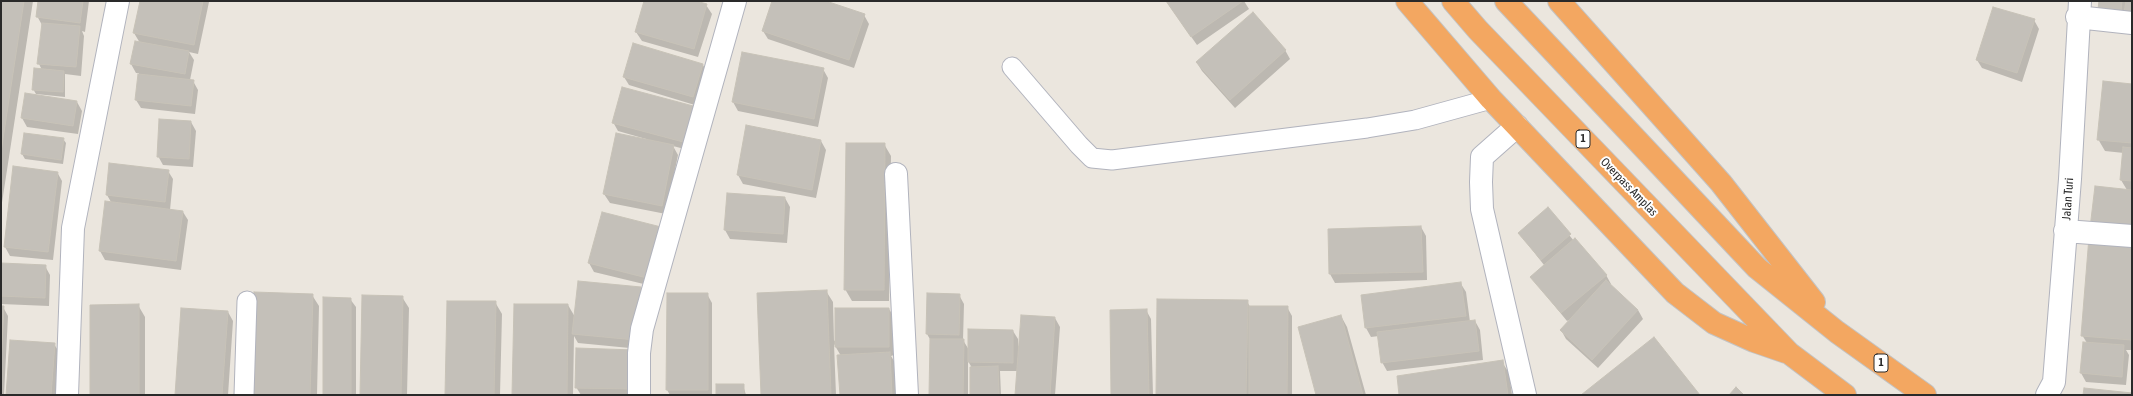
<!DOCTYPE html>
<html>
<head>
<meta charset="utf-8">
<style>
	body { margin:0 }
	#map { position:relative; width:2133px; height:396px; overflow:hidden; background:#ebe6de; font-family:"Asap Condensed",sans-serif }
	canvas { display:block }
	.frame { position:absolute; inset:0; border:2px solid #2a2a2a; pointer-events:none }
</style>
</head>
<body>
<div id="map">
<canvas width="2133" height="396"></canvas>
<div class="frame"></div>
</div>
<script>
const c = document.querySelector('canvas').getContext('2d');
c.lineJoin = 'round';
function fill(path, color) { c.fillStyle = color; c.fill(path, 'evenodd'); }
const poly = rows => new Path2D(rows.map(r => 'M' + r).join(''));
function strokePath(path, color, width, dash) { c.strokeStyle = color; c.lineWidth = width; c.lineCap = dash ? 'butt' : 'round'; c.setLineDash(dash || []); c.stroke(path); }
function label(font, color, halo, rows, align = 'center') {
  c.font = font + ' "Asap Condensed",sans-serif'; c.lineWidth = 4; c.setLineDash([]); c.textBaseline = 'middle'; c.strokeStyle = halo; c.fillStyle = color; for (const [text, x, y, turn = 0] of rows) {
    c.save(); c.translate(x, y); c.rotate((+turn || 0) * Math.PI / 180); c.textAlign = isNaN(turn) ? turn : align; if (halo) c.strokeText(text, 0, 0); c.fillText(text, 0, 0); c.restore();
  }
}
const shadow = poly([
	[1,1,33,1,1,209],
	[39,1,89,1,85,32,82,31,84,36,81,76,65,74,65,97,36,94,33,89,42,70,39,64,42,25,37,16],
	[141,1,209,2,198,54,189,52,194,60,190,80,193,81,198,90,195,114,141,108,136,100,139,73,136,73,131,64,140,43,134,33],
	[645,1,692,1,706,5,712,14,698,57,642,41,636,32],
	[773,1,823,1,864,15,869,24,854,68,768,39,763,31],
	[1166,1,1244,1,1249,9,1197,45],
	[2100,1,2132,1,2130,22,2124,10,2123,15],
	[2034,20,2039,29,2022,82,1982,68,1977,60],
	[634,44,703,65,708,74,698,106,629,85,624,77],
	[1285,50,1290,59,1235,108,1202,71,1197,63],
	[823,69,828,78,818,127,738,111,733,102],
	[2132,85,2132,350,2126,350,2129,355,2126,385,2086,382,2081,373,2084,343,2087,343,2082,335,2127,190,2121,180,2124,153,2105,151,2098,139],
	[77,102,82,111,78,134,27,127,22,118],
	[697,108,692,151,673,146,678,155,666,214,610,203,604,194,646,139,618,131,613,122],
	[191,122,196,131,193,167,163,165,158,156],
	[747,127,821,141,826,150,816,198,743,184,738,175],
	[63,139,66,143,63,164,25,159,22,154],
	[884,144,891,156,889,301,852,301,845,289],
	[110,164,168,171,173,179,170,210,183,212,188,220,181,270,105,260,100,251,111,202,107,195],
	[57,172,62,181,53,260,10,256,5,247],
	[785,198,790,207,787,243,730,239,725,230],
	[1548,209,1574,241,1606,275,1611,284,1609,285,1638,310,1643,319,1598,368,1566,339,1561,330,1571,319,1567,321,1531,277,1544,265,1519,233],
	[1421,227,1426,236,1427,280,1335,283,1330,274],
	[664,229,656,287,594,272,589,263],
	[1,264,45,266,50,275,49,306,1,304],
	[1461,284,1466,292,1470,322,1475,321,1480,330,1483,360,1387,371,1382,362,1379,336,1371,337,1366,328],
	[640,288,645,297,640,349,578,343,574,336,573,395,513,395,568,305,575,317],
	[826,291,833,302,834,341,889,309,894,317,894,355,891,356,894,361,896,395,841,395,841,356,834,344,836,395,762,395],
	[707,294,712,303,712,395,670,395,667,390],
	[928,294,959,295,964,304,963,340,969,350,1013,331,1018,339,1018,346,1020,346,1055,318,1060,327,1055,395,1016,395,1018,371,1000,371,1001,395,971,395,972,368,968,361,968,395,930,395,931,341,927,334],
	[312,295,319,306,317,395,253,395],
	[402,297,409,308,407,395,361,395],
	[350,299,356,307,356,395,324,395],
	[1247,301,1250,307,1287,307,1292,316,1292,395,1157,395],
	[495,302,502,314,500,395,446,395],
	[138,305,145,317,145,395,91,395],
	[1,307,3,307,8,316,4,395,1,395],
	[1146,310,1151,319,1153,395,1112,395],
	[228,312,233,321,228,395,176,395],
	[1341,316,1347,327,1366,395,1317,395],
	[54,344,59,352,56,395,7,395],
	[639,360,638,395,581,395,576,387],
	[1502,362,1509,373,1512,395,1400,395],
	[743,385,746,395,717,395]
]);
const building = poly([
	[1,1,24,1,1,152,1,1],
	[38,1,83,1,80,23,36,17,38,1],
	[140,1,203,1,194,45,133,33,140,1],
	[644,1,696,1,707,4,694,49,635,32,644,1],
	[772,1,826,1,865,14,849,60,762,31,772,1],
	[1166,1,1243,1,1191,37,1166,1],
	[2099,1,2122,1,2121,11,2098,9,2099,1],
	[2126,1,2132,1,2132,14,2124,13,2126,1],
	[1993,7,2035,19,2017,73,1976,60,1993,7],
	[1253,12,1286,50,1230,100,1196,62,1253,12],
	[42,23,80,26,76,67,37,64,42,23],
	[135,41,189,51,185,74,130,64,135,41],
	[633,43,703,64,693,97,623,77,633,43],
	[742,52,824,68,814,119,732,102,742,52],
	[34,68,64,71,63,92,32,90,34,68],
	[138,74,194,80,191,106,135,100,138,74],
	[2103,81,2132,84,2132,143,2097,140,2103,81],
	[622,87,697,107,687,143,612,123,622,87],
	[25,93,77,101,73,126,21,118,25,93],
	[159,119,191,121,189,159,157,157,159,119],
	[746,125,821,140,812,190,737,175,746,125],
	[24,133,64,138,61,160,21,154,24,133],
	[616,133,674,145,662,206,603,194,616,133],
	[846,143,885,143,884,290,844,290,846,143],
	[2123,147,2132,148,2132,181,2120,180,2123,147],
	[109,163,169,170,165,202,106,195,109,163],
	[13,166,58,172,48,252,4,247,13,166],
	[2095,186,2132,190,2132,233,2090,228,2095,186],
	[727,193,785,197,783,234,724,230,727,193],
	[105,201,183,211,176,261,99,251,105,201],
	[1548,207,1571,234,1541,260,1518,233,1548,207],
	[602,212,665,228,651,279,588,263,602,212],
	[1421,226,1423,272,1329,274,1328,229,1421,226],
	[2089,237,2132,240,2132,340,2081,336,2089,237],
	[1575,238,1607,275,1561,313,1530,277,1575,238],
	[1,263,46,265,45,298,1,296,1,263],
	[1606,280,1638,310,1592,360,1560,330,1606,280],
	[578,281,641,287,636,340,572,334,578,281],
	[1461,282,1466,316,1365,328,1361,295,1461,282],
	[827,290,831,395,761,395,757,293,827,290],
	[254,292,313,294,310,395,252,395,254,292],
	[667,293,708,293,708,390,666,390,667,293],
	[927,293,960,294,959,335,926,334,927,293],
	[362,295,403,296,401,395,360,395,362,295],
	[323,297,351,298,351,395,323,395,323,297],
	[1157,299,1248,300,1246,395,1156,395,1157,299],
	[447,301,496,301,494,395,445,395,447,301],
	[139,304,139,395,90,395,90,305,139,304],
	[514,304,568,304,567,395,512,395,514,304],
	[1,306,4,306,1,363,1,306],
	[1249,306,1288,306,1287,395,1249,395,1249,306],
	[181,308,228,311,222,395,175,395,181,308],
	[835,308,889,308,889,347,835,347,835,308],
	[1147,309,1149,395,1111,395,1110,310,1147,309],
	[1021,315,1055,317,1050,395,1015,395,1021,315],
	[1341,315,1363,395,1316,395,1298,327,1341,315],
	[1475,320,1479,351,1381,363,1377,332,1475,320],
	[968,329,1013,330,1013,363,968,362,968,329],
	[1654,337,1700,395,1581,395,1654,337],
	[930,339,964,339,963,395,929,395,930,339],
	[10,340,55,343,51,395,6,395,10,340],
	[2083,342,2124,345,2122,377,2080,373,2083,342],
	[576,348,635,350,633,389,575,388,576,348],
	[890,352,892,395,840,395,837,355,890,352],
	[1503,360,1508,395,1399,395,1397,376,1503,360],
	[998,366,999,395,970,395,970,367,998,366],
	[716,384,744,384,744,395,716,395,716,384],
	[1736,387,1744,395,1729,395,1736,387],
	[2084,388,2132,393,2132,395,2083,395,2084,388]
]);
const lane = poly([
	[1012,67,1079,145,1092,158,1112,160,1367,128,1415,120,1491,99],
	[244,395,247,301]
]);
const street = poly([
	[2077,17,2132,23],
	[1517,126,1482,157,1481,182,1482,209,1525,395],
	[896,174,907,395],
	[2065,231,2132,236],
	[67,395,73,228,118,1],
	[639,395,639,353,642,329,735,1],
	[2047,395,2054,382,2070,179,2080,1]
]);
const highway = poly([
	[1407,1,1491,99,1675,293,1714,323,1754,341,1786,352],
	[1453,1,1478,30,1789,353,1845,395],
	[1506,1,1757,268,1837,332,1925,395],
	[1559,1,1721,183,1814,302]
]);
const shields = [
	[1583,139,14],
	[1881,363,14]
];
const shieldNames = [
	["1",1583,139],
	["1",1881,363]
];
const streetNames = [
	["Overpass Amplas",1629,187,46],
	["Jalan Turi",2068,199,-86]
];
fill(shadow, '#0003');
fill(building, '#c4c0b9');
strokePath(building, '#c7c2b7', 1);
strokePath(lane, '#b1b3bd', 21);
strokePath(street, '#b1b3bd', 24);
strokePath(highway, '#c3c3c3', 24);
strokePath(lane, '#fff', 19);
strokePath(street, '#fff', 22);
strokePath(highway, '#f3a761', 22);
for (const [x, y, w] of shields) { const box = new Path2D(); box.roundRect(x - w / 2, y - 9, w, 18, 3); c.fillStyle = '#fff'; c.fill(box); strokePath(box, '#2a2a2a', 1); }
label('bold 11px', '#2a2a2a', null, shieldNames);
label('12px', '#2a2a2a', '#fff', streetNames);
</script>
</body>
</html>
